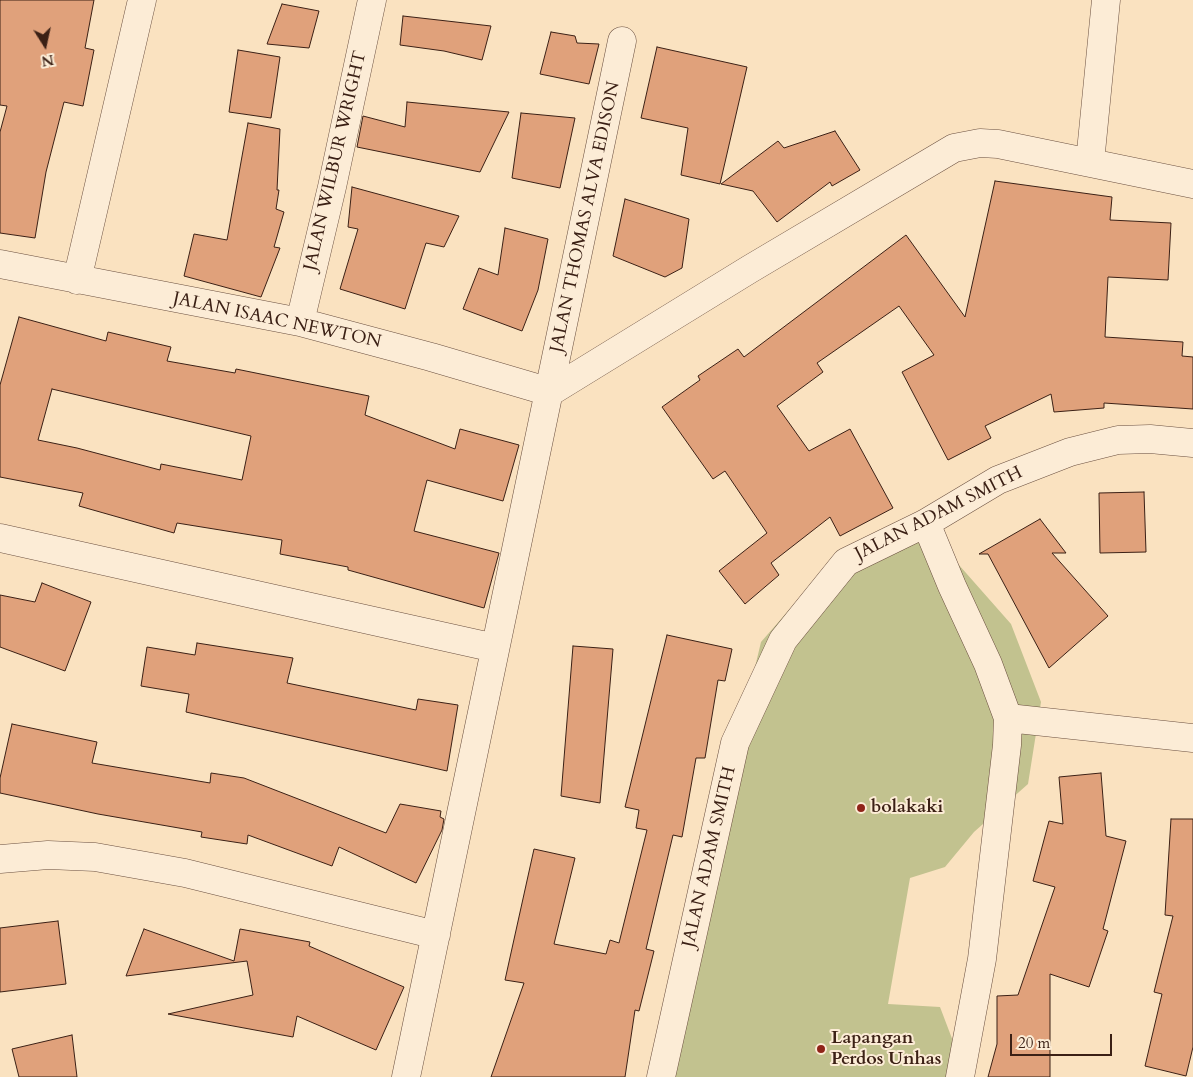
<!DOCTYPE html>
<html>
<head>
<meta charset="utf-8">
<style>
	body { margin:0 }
	#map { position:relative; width:1193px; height:1077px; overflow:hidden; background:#fae2c0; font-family:Cardo,serif }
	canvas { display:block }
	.north { position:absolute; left:20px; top:20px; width:50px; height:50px; -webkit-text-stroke:4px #fcecd6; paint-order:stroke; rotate:170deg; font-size:14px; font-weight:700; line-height:20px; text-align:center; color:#3b2015 }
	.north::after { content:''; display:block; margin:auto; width:18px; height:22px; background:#3b2015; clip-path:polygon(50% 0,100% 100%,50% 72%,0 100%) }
	.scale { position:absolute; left:1010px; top:1034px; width:102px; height:22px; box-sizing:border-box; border:2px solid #3b2015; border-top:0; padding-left:6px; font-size:15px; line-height:18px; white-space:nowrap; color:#3b2015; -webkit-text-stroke:4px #fcecd6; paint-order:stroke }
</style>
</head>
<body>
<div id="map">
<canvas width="1193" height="1077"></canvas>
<div class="north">N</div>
<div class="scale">20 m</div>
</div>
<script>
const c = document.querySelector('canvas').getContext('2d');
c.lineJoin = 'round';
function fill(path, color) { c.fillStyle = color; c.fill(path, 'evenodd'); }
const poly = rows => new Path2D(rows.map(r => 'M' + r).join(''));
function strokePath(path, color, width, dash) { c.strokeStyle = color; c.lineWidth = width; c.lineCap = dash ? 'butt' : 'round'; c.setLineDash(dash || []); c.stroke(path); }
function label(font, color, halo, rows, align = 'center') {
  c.font = font + ' Cardo,serif'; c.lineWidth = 4; c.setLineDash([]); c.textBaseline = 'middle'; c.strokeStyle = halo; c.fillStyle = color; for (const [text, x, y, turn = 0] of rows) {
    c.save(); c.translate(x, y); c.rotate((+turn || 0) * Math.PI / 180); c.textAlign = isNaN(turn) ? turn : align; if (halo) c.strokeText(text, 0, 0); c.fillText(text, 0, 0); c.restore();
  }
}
const green = poly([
	[914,514,1011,624,1041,702,1028,784,974,832,945,867,910,878,888,1004,940,1007,959,1057,959,1077,649,1077,691,935,761,642,829,564]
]);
const building = poly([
	[0,0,94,0,85,48,94,50,83,106,64,102,46,172,35,238,0,233,0,132,7,106,0,105,0,0],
	[282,4,319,11,309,48,267,44,282,4],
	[403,16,491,26,482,60,444,51,400,45,403,16],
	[551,32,575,36,577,43,599,44,589,84,540,74,551,32],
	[657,47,747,67,720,184,681,175,688,128,641,118,657,47],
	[238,50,280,57,271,118,229,112,238,50],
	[407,102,509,112,480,172,357,147,363,116,405,127,407,102],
	[521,113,575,118,560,188,512,178,521,113],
	[248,123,280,129,277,190,279,190,276,209,284,212,274,247,280,248,261,297,184,276,194,234,227,240,248,123],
	[835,131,860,170,832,186,830,182,777,222,753,191,721,184,778,141,784,148,835,131],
	[995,181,1112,197,1110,220,1171,223,1168,280,1108,277,1105,337,1183,342,1182,356,1193,357,1193,409,1104,403,1104,408,1054,412,1051,394,985,426,991,438,948,460,902,372,934,355,899,306,817,363,823,372,777,406,809,451,850,429,893,508,840,536,830,517,771,563,779,575,745,604,719,571,767,533,725,471,713,479,662,407,700,380,698,376,738,349,744,357,906,235,965,317,995,181],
	[352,187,459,216,444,247,426,243,405,309,340,289,358,229,348,227,352,187],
	[625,199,689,219,682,268,665,277,613,256,625,199],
	[505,228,548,239,538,290,522,331,463,309,479,268,498,275,505,228],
	[19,317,106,341,108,332,171,347,167,361,235,373,236,369,369,396,365,415,455,449,460,429,519,445,503,501,427,480,414,531,499,553,484,608,348,570,348,567,280,554,282,540,177,523,174,533,79,506,83,493,0,477,0,385,19,317],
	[52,389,251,436,242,480,161,464,160,470,77,448,38,440,52,389],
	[1144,492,1146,552,1100,553,1099,493,1144,492],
	[1040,519,1066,553,1052,553,1108,616,1049,668,988,554,979,554,1040,519],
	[42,583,91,602,65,671,0,647,0,595,35,602,42,583],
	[667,635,732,649,725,681,718,680,705,758,696,758,682,837,673,835,646,949,654,951,639,1011,635,1010,625,1077,491,1077,524,983,505,980,534,849,575,858,554,944,606,954,610,940,619,943,647,830,636,828,639,810,625,807,667,635],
	[197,643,293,658,287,683,416,710,418,699,458,705,447,771,186,712,189,694,141,686,147,647,195,655,197,643],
	[573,646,613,649,600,803,561,796,573,646],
	[12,724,97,742,92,763,210,783,211,773,244,778,386,833,400,804,441,811,440,817,444,819,442,830,416,883,339,847,332,866,248,835,247,844,201,837,202,832,98,814,0,793,0,778,12,724],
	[1101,773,1106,836,1126,841,1103,929,1108,931,1089,987,1050,974,1050,1077,988,1077,997,1044,997,996,1018,995,1055,887,1033,881,1049,821,1063,824,1059,777,1101,773],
	[1171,819,1193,819,1193,1047,1186,1076,1145,1066,1162,994,1154,992,1173,916,1165,915,1171,819],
	[58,921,66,984,0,992,0,928,58,921],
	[144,929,234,961,240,929,310,942,309,946,404,987,376,1050,297,1016,293,1037,168,1014,253,995,247,961,126,976,144,929],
	[72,1035,77,1077,19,1077,12,1049,72,1035]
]);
const minor = poly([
	[1090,162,1106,0],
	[0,264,300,322,431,357,550,392],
	[77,280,142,0],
	[300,322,332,187,372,0],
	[550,392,750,269,954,148,980,143,998,144,1193,184],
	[926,523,952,586,988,664,1008,718,1007,745,982,959,960,1077],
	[0,538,495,648],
	[1008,718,1193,738],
	[0,859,48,855,95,857,185,873,436,935],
	[406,1077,622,41],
	[661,1077,735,743,783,640,846,562,926,523,998,480,1070,452,1118,440,1150,439,1193,443]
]);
const markers = [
	[861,808,5,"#8f2418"],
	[821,1049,5,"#8f2418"]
];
const streetNames = [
	["JALAN WILBUR WRIGHT",336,161,-77],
	["JALAN THOMAS ALVA EDISON",586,217,-78],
	["JALAN ISAAC NEWTON",277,321,12],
	["JALAN ADAM SMITH",939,514,-27],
	["JALAN ADAM SMITH",710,857,-77]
];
const poiNames = [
	["bolakaki",871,808],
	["Lapangan",831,1039],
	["Perdos Unhas",831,1060]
];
fill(green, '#c2c28f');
fill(building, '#e0a17b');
strokePath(building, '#3b2015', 1);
strokePath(minor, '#6b5040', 29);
strokePath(minor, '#fcecd6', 28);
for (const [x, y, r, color] of markers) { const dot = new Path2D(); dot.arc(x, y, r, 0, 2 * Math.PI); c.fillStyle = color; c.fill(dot); strokePath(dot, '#fcecd6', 2); }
label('18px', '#3b2015', '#fcecd6', streetNames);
label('bold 18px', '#3b2015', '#fcecd6', poiNames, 'left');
</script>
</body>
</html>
